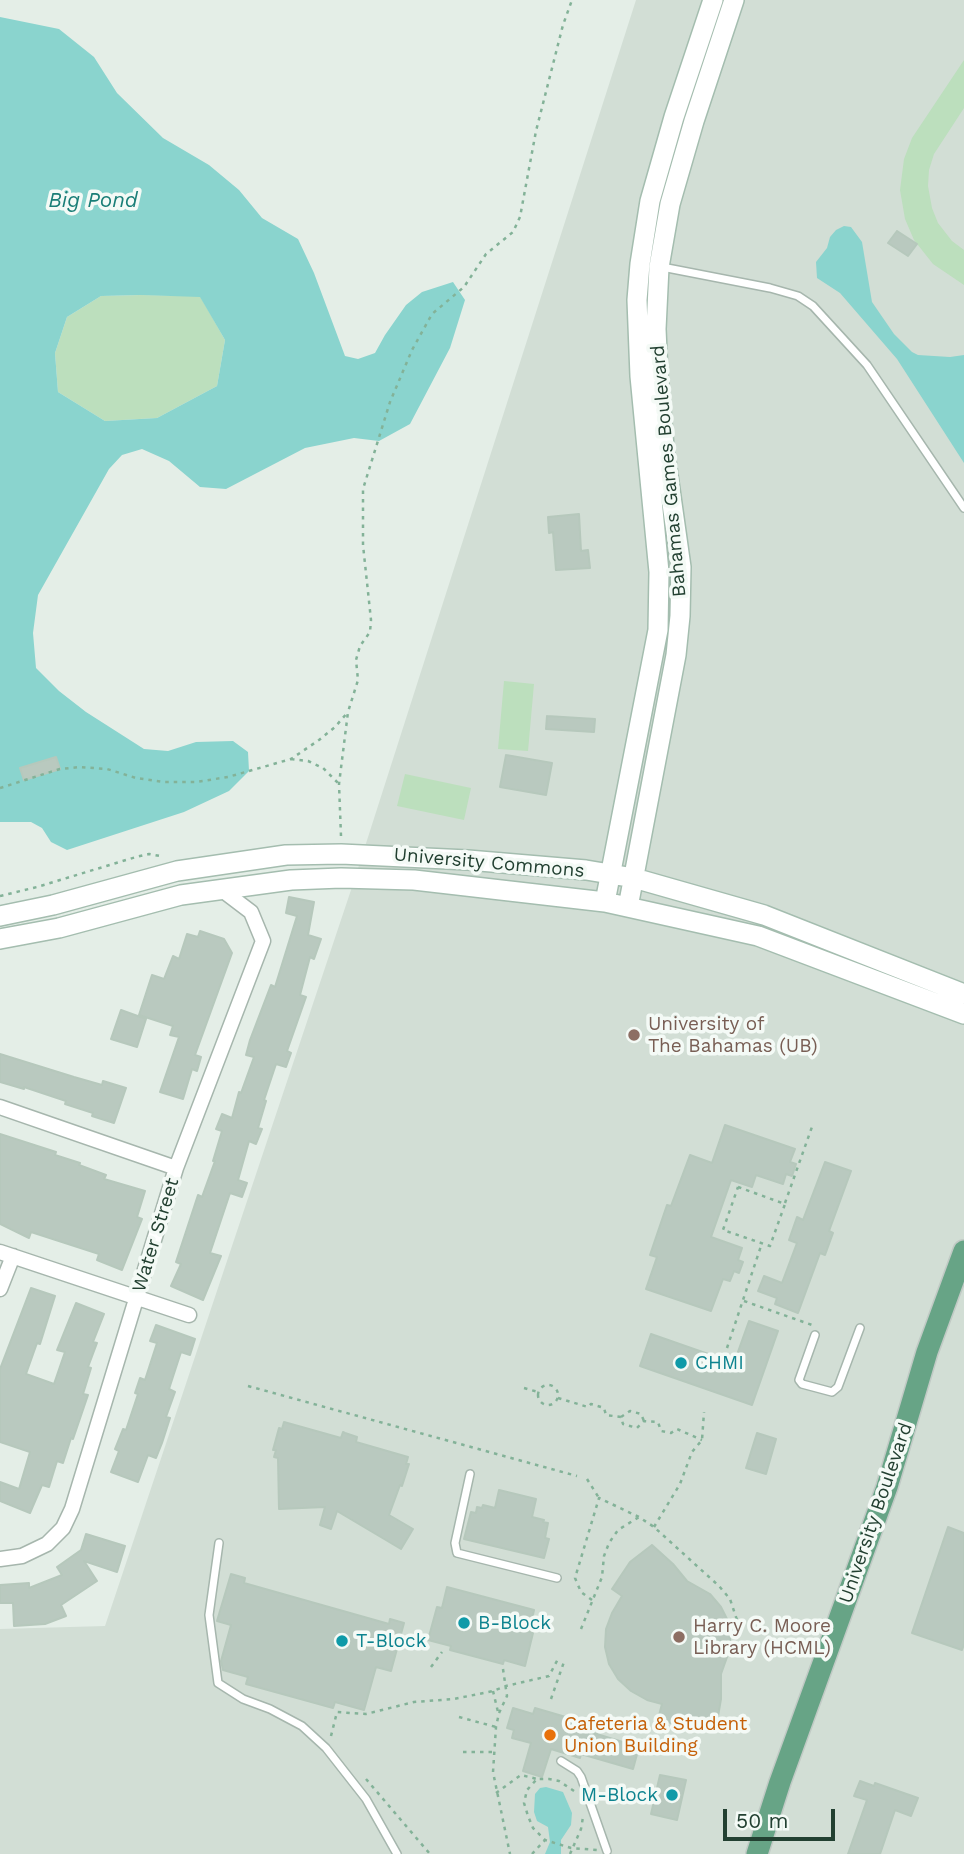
<!DOCTYPE html>
<html>
<head>
<meta charset="utf-8">
<style>
	body { margin:0 }
	#map { position:relative; width:964px; height:1854px; overflow:hidden; background:#e4eee7; font-family:"Work Sans",sans-serif }
	canvas { display:block }
	.scale { position:absolute; left:723px; top:1809px; width:112px; height:32px; box-sizing:border-box; border:4px solid #224031; border-top:0; padding-left:9px; font-size:21px; line-height:24px; white-space:nowrap; color:#224031; -webkit-text-stroke:5px #f4faf6; paint-order:stroke }
</style>
</head>
<body>
<div id="map">
<canvas width="964" height="1854"></canvas>
<div class="scale">50 m</div>
</div>
<script>
const c = document.querySelector('canvas').getContext('2d');
c.lineJoin = 'round';
function fill(path, color) { c.fillStyle = color; c.fill(path, 'evenodd'); }
const poly = rows => new Path2D(rows.map(r => 'M' + r).join(''));
function strokePath(path, color, width, dash) { c.strokeStyle = color; c.lineWidth = width; c.lineCap = dash ? 'butt' : 'round'; c.setLineDash(dash || []); c.stroke(path); }
function label(font, color, halo, rows, align = 'center') {
  c.font = font + ' "Work Sans",sans-serif'; c.lineWidth = 7; c.setLineDash([]); c.textBaseline = 'middle'; c.strokeStyle = halo; c.fillStyle = color; for (const [text, x, y, turn = 0] of rows) {
    c.save(); c.translate(x, y); c.rotate((+turn || 0) * Math.PI / 180); c.textAlign = isNaN(turn) ? turn : align; if (halo) c.strokeText(text, 0, 0); c.fillText(text, 0, 0); c.restore();
  }
}
const built = poly([
	[636,0,964,0,964,1854,0,1854,0,1629,105,1626,353,884]
]);
const green = poly([
	[964,60,964,108,934,154,929,170,928,186,932,208,938,223,952,241,964,250,964,285,933,264,914,240,905,219,900,190,904,159,912,138],
	[141,295,200,296,225,340,217,386,157,418,105,421,58,392,55,353,67,317,101,296],
	[504,681,534,684,528,751,498,749],
	[405,774,471,788,464,820,397,806]
]);
const water = poly([
	[0,17,59,29,94,57,117,93,163,138,209,165,239,190,262,218,298,239,314,273,345,356,358,359,375,353,385,335,406,305,422,292,453,282,465,300,450,348,410,424,379,441,354,438,305,448,226,489,200,487,169,461,142,449,122,455,109,469,38,595,33,633,36,668,59,691,86,712,144,749,168,751,196,742,233,741,248,752,249,771,229,791,184,812,67,850,51,842,42,828,31,822,0,822],
	[141,295,200,297,225,340,217,386,157,418,105,421,58,392,55,353,67,317,101,296],
	[844,226,851,227,862,242,872,302,894,334,912,352,918,355,950,357,964,355,964,463,897,359,840,293,817,278,816,262,827,248,830,237,836,230],
	[546,1787,563,1792,572,1813,571,1825,561,1840,561,1854,545,1854,550,1842,548,1827,537,1821,534,1812,535,1794,540,1788]
]);
const building = poly([
	[897,231,917,244,908,256,888,243,897,231],
	[579,514,581,551,588,550,590,568,556,570,553,532,549,533,548,517,579,514],
	[547,716,595,719,594,732,546,729,547,716],
	[506,755,552,763,546,795,500,787,506,755],
	[56,757,60,769,24,780,20,768,56,757],
	[289,897,314,902,308,935,321,939,314,959,310,957,300,995,306,997,287,1051,291,1053,286,1067,276,1064,264,1100,266,1101,258,1128,262,1129,256,1144,249,1141,238,1180,247,1183,242,1197,230,1193,210,1253,221,1256,203,1300,171,1286,181,1264,176,1262,198,1195,202,1197,215,1161,213,1161,222,1131,216,1129,222,1114,232,1118,239,1092,241,1093,254,1057,246,1055,250,1040,271,985,275,987,297,916,286,913,289,897],
	[200,931,224,939,232,953,195,1055,201,1057,197,1071,192,1069,183,1099,160,1092,179,1037,170,1035,173,1026,139,1015,152,975,164,979,173,956,179,959,187,934,198,937,200,931],
	[121,1010,146,1019,137,1047,111,1039,121,1010],
	[0,1054,74,1077,102,1085,103,1081,126,1088,114,1123,92,1116,93,1113,65,1104,66,1101,24,1087,24,1089,0,1082,0,1054],
	[725,1125,795,1149,790,1162,796,1164,792,1176,786,1174,783,1184,756,1175,752,1187,731,1180,711,1237,742,1248,738,1260,743,1262,739,1273,734,1271,730,1281,723,1279,711,1311,646,1289,657,1257,650,1255,667,1205,671,1206,690,1155,712,1163,725,1125],
	[0,1134,56,1152,55,1155,80,1163,79,1165,106,1175,104,1179,145,1191,137,1217,142,1219,122,1270,97,1260,99,1254,31,1232,29,1238,0,1224,0,1134],
	[825,1162,851,1171,829,1231,833,1233,825,1255,820,1253,798,1313,775,1304,777,1298,758,1291,764,1276,782,1283,797,1243,789,1240,797,1217,803,1220,825,1162],
	[31,1288,55,1296,40,1344,37,1343,26,1374,54,1384,65,1352,57,1350,76,1303,104,1314,93,1342,97,1343,88,1367,91,1368,83,1394,88,1395,73,1439,71,1438,63,1463,57,1461,49,1487,42,1485,30,1513,0,1501,0,1482,19,1489,30,1452,0,1442,0,1369,31,1288],
	[749,1321,778,1331,752,1405,640,1366,651,1334,734,1363,749,1321],
	[156,1325,195,1339,190,1355,181,1352,169,1389,175,1392,166,1417,170,1418,162,1443,156,1458,148,1455,138,1482,111,1472,119,1451,115,1449,123,1429,126,1430,138,1394,135,1393,140,1378,145,1380,157,1343,150,1341,156,1325],
	[284,1422,341,1438,343,1432,345,1433,357,1437,356,1442,408,1457,406,1464,409,1464,402,1486,400,1485,389,1515,413,1529,401,1549,337,1511,331,1529,320,1525,325,1507,279,1509,278,1458,274,1457,276,1450,273,1450,279,1428,282,1429,284,1422],
	[757,1433,776,1439,766,1474,746,1468,757,1433],
	[499,1490,536,1499,532,1517,544,1520,543,1522,548,1523,545,1538,549,1539,544,1558,464,1539,471,1512,476,1513,477,1507,482,1508,483,1505,495,1508,499,1490],
	[948,1527,964,1533,964,1644,962,1650,912,1633,948,1527],
	[86,1534,125,1546,117,1572,84,1561,97,1581,61,1605,66,1616,45,1624,14,1626,13,1603,0,1603,0,1585,29,1583,29,1588,62,1575,57,1567,81,1550,86,1534],
	[652,1545,673,1564,687,1581,710,1594,721,1607,727,1619,731,1646,721,1674,721,1699,716,1728,688,1728,658,1719,662,1704,647,1700,631,1691,618,1679,609,1664,605,1647,606,1629,612,1613,622,1596,612,1589,630,1562,652,1545],
	[231,1574,245,1578,244,1583,389,1624,390,1619,404,1623,391,1671,376,1667,364,1710,335,1702,333,1708,246,1684,248,1677,223,1670,221,1661,231,1625,217,1621,231,1574],
	[447,1587,534,1610,529,1632,533,1633,525,1666,504,1660,503,1664,450,1650,451,1646,428,1640,437,1607,442,1608,447,1587],
	[513,1708,533,1714,535,1708,576,1720,574,1727,639,1747,633,1769,581,1754,580,1758,551,1749,542,1777,523,1771,531,1743,512,1738,514,1730,507,1728,513,1708],
	[660,1775,686,1780,677,1820,651,1814,660,1775],
	[860,1781,874,1786,875,1783,918,1798,911,1816,895,1810,880,1854,848,1854,867,1800,854,1796,860,1781]
]);
const path = poly([
	[291,759,308,761,323,768,339,784],
	[0,788,60,769,80,767,107,769,136,778,163,782,196,782,228,777,291,759,319,740,335,727,348,712],
	[341,836,339,784,348,712,358,680,356,660,360,646,370,632,371,620,363,545,363,489,390,402,412,350,432,314,464,287,486,254,513,232,520,217,536,131,563,25,572,0],
	[0,896,37,887,136,857,149,854,160,856,161,858],
	[738,1187,785,1204,770,1246,723,1230,738,1187],
	[785,1203,813,1124],
	[744,1301,812,1325],
	[727,1348,762,1243],
	'538 1395a10 10 0 1 1 20 0a10 10 0 1 1-20 0Z',
	[248,1386,577,1476],
	[524,1388,538,1392],
	[558,1398,588,1407,591,1404,604,1408,606,1415,621,1417,623,1424,637,1428,644,1421,658,1422,661,1431,671,1433,677,1429,702,1440],
	[621,1417,630,1411,641,1414,644,1421],
	[587,1479,599,1498],
	[654,1527,680,1484,692,1452,702,1440,704,1412],
	[592,1600,581,1592,575,1578,599,1498,639,1517,654,1527,719,1586,730,1599,738,1623],
	[581,1629,602,1577,604,1556,609,1543,618,1530,639,1517],
	[431,1667,442,1652],
	[503,1669,507,1696,499,1713,496,1727,493,1772,510,1854],
	[493,1691,498,1712],
	[551,1699,565,1659],
	[459,1717,496,1727],
	[331,1736,337,1712,366,1714,414,1702,454,1699,493,1691,506,1686,549,1676,559,1657],
	[463,1752,493,1752],
	[366,1779,430,1854],
	[574,1791,559,1781,549,1779,537,1779,527,1790,524,1803,528,1816,533,1828,545,1840,571,1848,597,1850],
	[496,1793,521,1775,537,1779],
	[532,1854,545,1840],
	[570,1854,581,1829,583,1817]
]);
const service = poly([
	[662,267,770,288,798,296,813,306,867,365,964,508],
	[815,1335,799,1380,802,1384,832,1392,838,1387,860,1328],
	[470,1474,455,1543,457,1553,557,1578],
	[219,1543,209,1615,218,1683,243,1699,270,1709,302,1726,326,1748,366,1799,397,1854],
	[561,1761,577,1771,581,1777,607,1851]
]);
const minor = poly([
	[0,1107,176,1168],
	[0,1252,189,1315],
	[0,1289,13,1256],
	[0,1559,22,1556,47,1544,63,1528,72,1509,176,1168,263,941,251,912,222,890]
]);
const secondary = poly([
	[605,902,658,630,659,572,640,376,637,300,640,264,650,201,674,117,713,0],
	[628,907,676,655,680,616,681,567,664,447,658,374,656,329,659,267,670,204,694,121,734,0],
	[0,916,53,905,177,871,286,855,341,854,468,860,586,870,634,878,764,915,964,994],
	[0,939,59,928,181,895,291,880,341,878,414,880,605,902,758,936,964,1014]
]);
const primary = poly([
	[757,1854,780,1782,887,1487,927,1352,964,1251]
]);
const markers = [
	[634,1035,7,"#8d6e63"],
	[681,1363,7,"#0f9aa8"],
	[464,1623,7,"#0f9aa8"],
	[679,1637,7,"#8d6e63"],
	[342,1641,7,"#0f9aa8"],
	[550,1735,7,"#e8710a"],
	[672,1795,7,"#0f9aa8"]
];
const streetNames = [
	["Bahamas Games Boulevard",669,471,-95],
	["University Commons",489,863,5],
	["Water Street",156,1235,-73],
	["University Boulevard",876,1513,-71]
];
const educationNames = [
	["University of",648,1024],
	["The Bahamas (UB)",648,1046],
	["Harry C. Moore",693,1626],
	["Library (HCML)",693,1648]
];
const cultureNames = [
	["CHMI",695,1363],
	["B-Block",478,1623],
	["T-Block",356,1641],
	["M-Block",658,1795,"right"]
];
const foodNames = [
	["Cafeteria & Student",564,1724],
	["Union Building",564,1746]
];
const waterNames = [
	["Big Pond",93,201]
];
fill(built, '#d2ded5');
fill(green, '#bcdfbd');
fill(water, '#8ad4ce');
fill(building, '#b9c9bf');
strokePath(building, '#b6c8bc', 2);
strokePath(service, '#a6b6ad', 10);
strokePath(minor, '#a6b6ad', 17);
strokePath(secondary, '#a4bdaf', 22);
strokePath(primary, '#c1cac5', 24);
strokePath(path, '#83b298', 2.5, [3.5, 5]);
strokePath(service, '#fff', 7);
strokePath(minor, '#fff', 14);
strokePath(secondary, '#fff', 19);
strokePath(primary, '#67a486', 21);
for (const [x, y, r, color] of markers) { const dot = new Path2D(); dot.arc(x, y, r, 0, 2 * Math.PI); c.fillStyle = color; c.fill(dot); strokePath(dot, '#f4faf6', 2.5); }
label('19px', '#224031', '#f4faf6', streetNames);
label('19px', '#785e54', '#f4faf6', educationNames, 'left');
label('19px', '#0d838f', '#f4faf6', cultureNames, 'left');
label('19px', '#c56008', '#f4faf6', foodNames, 'left');
label('italic 21px', '#1a7e77', '#f4faf6', waterNames);
</script>
</body>
</html>
